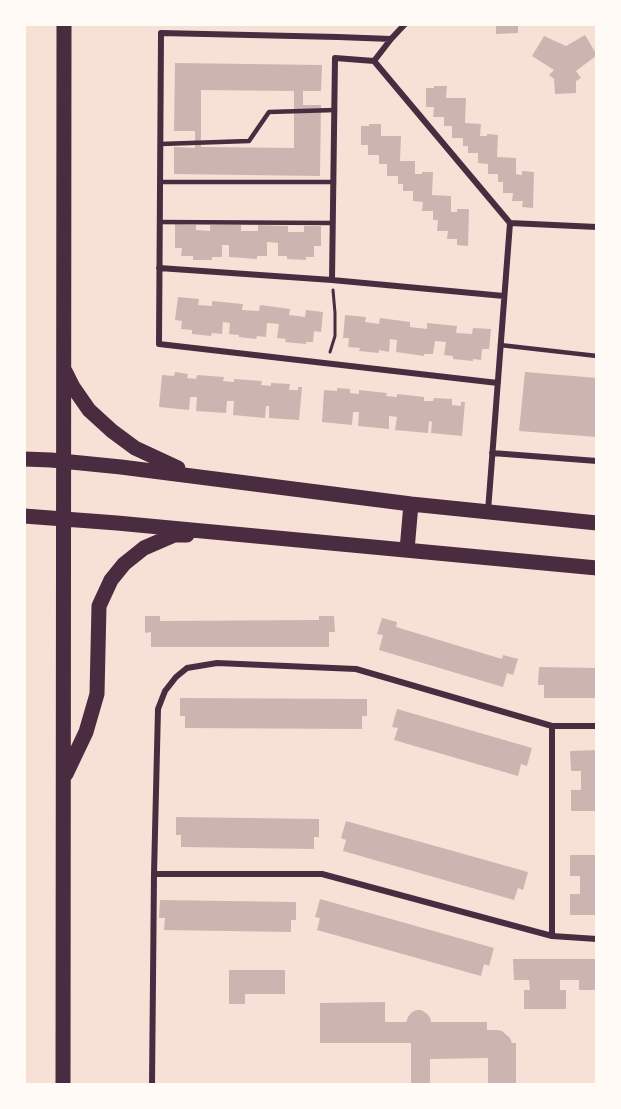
<!DOCTYPE html>
<html>
<head>
<meta charset="utf-8">
<style>
	body { margin:0 }
	#map { position:relative; width:621px; height:1109px; overflow:hidden; background:#f7e1d7; font-family:"Public Sans",sans-serif }
	canvas { display:block }
	.frame { position:absolute; inset:0; border:26px solid #fffaf5; pointer-events:none }
</style>
</head>
<body>
<div id="map">
<canvas width="621" height="1109"></canvas>
<div class="frame"></div>
</div>
<script>
const c = document.querySelector('canvas').getContext('2d');
c.lineJoin = 'round';
function fill(path, color) { c.fillStyle = color; c.fill(path, 'evenodd'); }
const poly = rows => new Path2D(rows.map(r => 'M' + r).join(''));
function strokePath(path, color, width, dash) { c.strokeStyle = color; c.lineWidth = width; c.lineCap = dash ? 'butt' : 'round'; c.setLineDash(dash || []); c.stroke(path); }
const building = poly([
	[496,24,518,24,518,33,496,34],
	[585,35,597,55,576,71,581,78,576,81,576,93,555,94,554,79,549,75,554,70,532,56,544,36,566,46],
	[175,63,322,65,321,91,303,91,303,105,321,105,320,176,174,174,174,147,195,148,195,131,174,131],
	[201,90,294,91,294,148,201,147],
	[434,86,447,86,446,98,466,98,465,123,481,124,480,136,487,136,487,134,498,135,497,157,516,158,516,174,522,175,522,171,534,172,533,208,522,207,523,201,512,201,513,193,503,193,503,182,498,182,498,174,488,174,488,164,478,163,478,153,468,153,468,146,463,146,463,138,452,138,452,126,444,126,444,117,433,117,434,107,426,107,426,88,434,88],
	[369,124,381,124,381,136,401,136,400,161,415,161,415,174,422,174,422,172,433,172,432,195,451,196,451,212,457,212,457,209,469,209,468,246,457,245,457,239,447,239,448,231,437,231,438,220,433,220,433,211,422,211,423,202,413,201,413,191,403,191,403,184,398,184,398,176,387,176,387,164,379,164,379,155,368,155,368,145,361,145,361,126,369,126],
	[175,224,196,225,196,230,210,231,210,225,241,225,241,231,258,231,258,225,288,226,288,232,304,232,304,226,321,226,321,246,314,246,314,257,306,257,306,260,287,259,287,256,278,256,278,243,267,242,267,256,257,256,257,259,229,257,229,245,222,245,222,257,212,257,212,260,193,260,193,256,181,256,182,248,175,248],
	[178,297,199,299,198,305,212,306,212,301,243,304,242,310,259,311,260,305,290,309,289,315,305,317,306,310,323,312,321,332,314,331,313,342,306,342,306,344,285,342,286,339,277,338,279,324,267,323,266,337,257,336,256,339,239,337,239,335,229,334,230,323,223,322,222,334,212,333,211,336,192,334,192,330,181,329,182,321,175,320],
	[345,315,366,317,365,322,379,324,380,318,410,322,410,327,427,329,427,323,457,326,456,333,472,334,473,328,491,329,489,349,482,349,481,360,473,359,473,361,453,359,453,356,444,355,446,342,435,341,433,354,424,354,424,356,396,352,397,340,390,339,389,352,379,350,379,353,359,351,360,348,348,347,349,338,343,338],
	[175,372,188,374,187,378,196,379,197,375,224,377,223,381,234,382,234,379,262,381,261,385,271,386,271,383,290,384,289,390,298,390,298,387,302,387,299,420,269,418,269,406,266,406,265,418,233,415,234,401,227,401,226,413,196,411,197,397,190,397,189,410,159,407,162,375,174,376],
	[525,372,597,378,597,437,519,431],
	[337,388,350,389,350,393,359,394,359,390,387,393,386,396,397,397,397,394,424,397,424,401,433,401,434,398,452,399,452,405,461,406,461,402,465,402,462,436,431,433,432,422,429,421,428,433,395,430,397,417,389,416,389,429,358,426,359,412,353,412,352,425,322,422,324,390,337,391],
	[145,616,160,616,160,621,319,620,319,616,334,616,335,632,329,632,329,647,151,647,151,632,145,633],
	[382,618,397,622,396,627,502,659,503,655,518,659,513,675,507,673,503,687,379,650,383,635,377,634],
	[539,667,597,668,597,698,544,698,544,685,538,685],
	[180,698,367,699,367,716,362,716,362,729,185,728,185,716,180,716],
	[397,709,532,748,527,766,521,764,518,776,394,740,398,728,392,727],
	[597,750,597,811,571,811,571,790,581,790,581,771,571,771,570,751],
	[176,817,319,819,319,837,314,837,314,849,181,847,181,835,176,835],
	[346,821,528,872,523,890,518,888,514,900,343,851,346,840,341,838],
	[570,855,597,855,597,915,570,915,570,894,580,894,580,876,570,876],
	[320,899,494,948,489,966,484,964,481,976,317,930,320,918,315,917],
	[160,900,296,902,296,920,291,920,291,932,164,930,165,918,159,918],
	[513,959,597,959,597,990,579,990,579,980,560,980,560,990,566,990,566,1009,524,1009,524,990,530,990,529,980,514,980],
	[229,970,285,970,285,994,245,994,245,1004,229,1004],
	[385,1002,385,1022,406,1022,408,1017,411,1013,416,1010,421,1010,426,1013,430,1017,431,1022,487,1022,487,1030,497,1030,502,1031,510,1038,512,1043,516,1043,516,1085,488,1085,488,1058,430,1059,430,1085,411,1085,411,1043,320,1043,320,1003]
]);
const path = poly([
	[330,352,335,336,335,313,333,290]
]);
const service = poly([
	[160,144,249,141,269,112,335,110],
	[160,182,334,182],
	[160,222,333,223],
	[500,345,597,356]
]);
const minor = poly([
	[405,24,391,39,338,37,161,33,159,344,498,383],
	[391,39,374,61,510,223,488,511],
	[510,223,597,227],
	[159,268,332,280,504,296],
	[332,280,335,58,374,61],
	[492,453,597,461],
	[154,874,322,874,552,936,597,939],
	[552,936,552,726],
	[152,1085,154,874,158,709,165,691,176,677,187,668,217,663,356,669,552,726,597,726]
]);
const primary = poly([
	[65,371,73,387,89,410,112,431,135,448,178,468],
	[24,459,51,460,121,467,411,504,597,523],
	[24,516,117,523,597,568],
	[407,550,411,504],
	[66,774,86,732,97,694,99,606,111,580,124,564,144,548,174,535,187,535],
	[63,1085,64,24]
]);
fill(building, '#ccb4b1');
strokePath(path, '#4a2c40', 3);
strokePath(service, '#4a2c40', 4.5);
strokePath(minor, '#4a2c40', 6);
strokePath(primary, '#4a2c40', 15);
</script>
</body>
</html>
